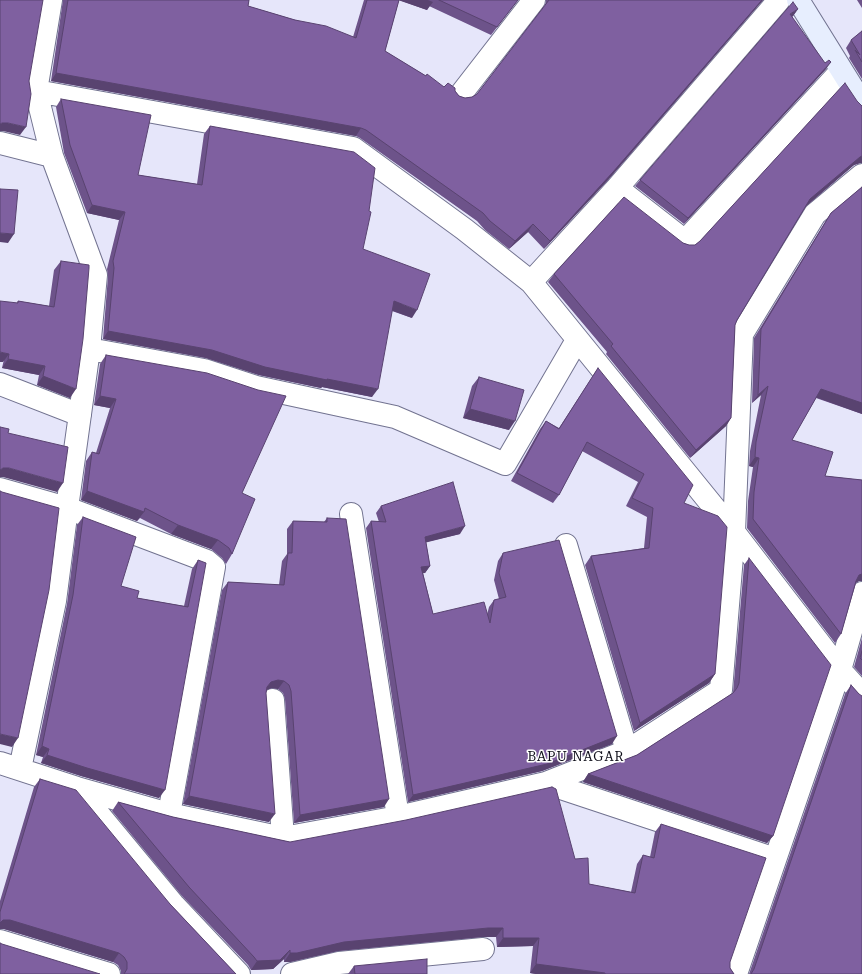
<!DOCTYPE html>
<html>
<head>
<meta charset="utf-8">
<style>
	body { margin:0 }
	canvas { display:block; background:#e6e6fa }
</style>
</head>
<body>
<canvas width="862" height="974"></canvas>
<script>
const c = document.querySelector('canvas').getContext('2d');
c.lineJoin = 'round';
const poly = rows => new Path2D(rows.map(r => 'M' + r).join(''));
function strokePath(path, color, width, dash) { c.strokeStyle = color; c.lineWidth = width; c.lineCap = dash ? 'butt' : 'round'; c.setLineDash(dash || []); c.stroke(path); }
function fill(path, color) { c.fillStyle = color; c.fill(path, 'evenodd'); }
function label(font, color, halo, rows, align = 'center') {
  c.font = font + ' "Roboto Serif",serif'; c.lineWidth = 3; c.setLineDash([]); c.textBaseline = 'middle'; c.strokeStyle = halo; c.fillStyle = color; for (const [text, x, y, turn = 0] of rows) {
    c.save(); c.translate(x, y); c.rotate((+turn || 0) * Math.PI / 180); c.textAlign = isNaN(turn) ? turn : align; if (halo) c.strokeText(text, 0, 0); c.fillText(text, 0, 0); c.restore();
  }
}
const street = poly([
	[36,91,353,148,464,229,531,282,734,532,840,670,862,694],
	[461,94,534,0],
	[0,143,52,156],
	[617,188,685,241,841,71],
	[531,282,617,188,779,0],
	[89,349,204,370,256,387,395,417,505,464,577,340],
	[0,384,80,415],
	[0,489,67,508,207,561,214,567,169,814],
	[351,514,398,817],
	[566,545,627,751],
	[273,700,283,838],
	[0,763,77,788,169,814,283,838,398,817,546,783,775,859],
	[20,769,55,601,67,508,89,349,96,275,52,156,36,91,51,0],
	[546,783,627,751,721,690,734,532,742,334,815,214,862,175],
	[77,788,173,904,239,974],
	[0,941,109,974],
	[292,974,339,963,483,949],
	[736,974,840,670,862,593]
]);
const secondary = poly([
	[798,0,862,103]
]);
const wall = poly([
	[63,0,249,0,248,6,353,37,364,0,518,0,491,35,429,6,427,10,399,0,385,51,444,87,455,91,459,96,465,98,472,97,477,94,545,6,546,1,546,0,763,0,608,180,544,249,528,232,509,249,485,230,477,221,360,138,356,136,51,81],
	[857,0,862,0,862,8],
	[798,9,793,16,792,17,826,69,684,224,635,186,640,180],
	[862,31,862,79,849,58,850,56,846,48,851,40],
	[61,99,138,175,197,184,204,134,210,126,363,249,412,318,392,311,372,397,322,387,321,388,259,375,206,358,103,339,108,276,107,269,119,220,87,213,64,153,56,107],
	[857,101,862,106,862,163,860,163,854,165,806,206,737,320,735,325,731,418,726,426,690,458,606,354,607,352,548,282,554,274,683,243,689,245,695,245,700,241],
	[862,187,862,414,816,398,792,440,825,476,862,480,862,581,859,581,856,583,841,634,835,643,747,528,748,501,753,467,749,466,750,451,761,395,752,403,754,338,825,222,831,213],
	[61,261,70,398,37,385,39,375,2,368,17,303,18,301,49,306,54,270],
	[106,355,242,493,232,554,226,564,222,558,211,549,171,534,140,518,137,521,81,500,86,461,92,452,96,453,110,408,94,405,100,364],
	[598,368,684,503,715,674,709,683,634,731,585,565,591,556,644,548,647,517,626,506,638,482,582,451,559,495,553,503,511,481,540,429,546,421,559,428],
	[479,377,509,430,463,418,472,386],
	[381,506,460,534,426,542,430,566,425,573,423,573,433,614,487,615,489,607,494,600,499,599,494,580,498,561,503,553,612,744,542,771,408,802,366,528,371,521,379,522,376,513],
	[83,517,121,586,137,598,184,606,192,569,198,560,159,798,81,776,41,763,43,757,36,755,67,604,77,525],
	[327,518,384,807,294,823,285,699,283,693,278,689,272,688,267,690,266,693,269,822,183,804,222,590,228,582,279,585,282,561,287,554,287,529,293,521,324,522],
	[749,558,773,836,767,843,583,782,588,774,637,755,733,693,744,565],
	[862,638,862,676,854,667],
	[851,685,859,694,862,974,749,974,845,694],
	[40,779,170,904,236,974,121,974,121,971,118,965,113,962,4,929,0,929,0,901,34,787],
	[118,802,173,817,290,842,575,859,589,884,631,892,637,864,643,855,650,857,655,832,661,824,730,962,730,968,734,974,536,974,530,973,533,946,497,947,496,937,482,937,338,951,290,962,284,962,284,959,273,969,251,970,248,965,182,896,112,811],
	[354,966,427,974,348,974]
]);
const shadedWall = poly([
	[398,0,428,0,433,2,427,10],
	[762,0,763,0,608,180,544,249,550,241],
	[798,9,793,16,785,21,790,14],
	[831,62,826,69,684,224,688,218],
	[56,73,361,128,356,136,51,81],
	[2,123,8,123,26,127,20,135,3,131,0,131,0,124],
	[862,156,862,163,860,163,854,165,804,208,810,199,860,157],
	[92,205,125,212,119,220,87,213],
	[533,224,528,232,509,249,515,241],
	[0,233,14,234,8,243,0,242],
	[394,301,417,310,412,318,388,309],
	[108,331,212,350,327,379,378,389,372,397,322,387,321,388,259,375,206,358,103,339],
	[0,352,9,354,3,362,0,362],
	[8,359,45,366,39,375,2,368],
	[43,376,76,389,70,398,37,385],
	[768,386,761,395,752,403,758,395],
	[821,389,862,403,862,414,815,397],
	[100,396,116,399,110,408,94,405],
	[470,409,515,421,509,430,463,418],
	[731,418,726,426,690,458,696,450],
	[755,457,759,458,753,467,749,466],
	[3,468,9,468,63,483,57,492,3,477,0,477,0,470],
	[87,491,144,512,137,521,81,500],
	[178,525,218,540,211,549,171,534],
	[465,526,460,534,420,544,425,537],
	[430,566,425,573,416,574,421,567],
	[862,574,862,581,859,581,853,584,859,575],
	[715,674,709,683,634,731,640,723],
	[278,680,284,681,278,689,272,688,266,690,262,695,271,682],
	[0,734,18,738,12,747,0,744],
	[617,736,612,744,542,771,408,802,413,795],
	[42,746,49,749,43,757,36,755],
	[47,755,165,790,159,798,81,776,41,763],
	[588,774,773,836,767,843,583,782],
	[189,796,275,814,269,822,183,804],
	[389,799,384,807,294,823,300,815],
	[3,920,10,920,119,953,113,962,4,929,0,929,0,923],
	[488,928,503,928,496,937,482,937,338,951,290,962,284,962,290,953,344,942],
	[503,938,539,938,533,946,497,947],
	[290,950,284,959,273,969,251,970,257,961],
	[536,964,605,973,604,974,536,974,530,973]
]);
const building = poly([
	[0,0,43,0,29,81,31,94,26,127,8,123,2,123,0,124,0,0],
	[68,0,249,0,248,6,295,20,326,26,356,38,367,0,399,0,385,51,426,76,427,74,444,87,448,83,455,88,455,91,459,96,465,98,472,97,477,94,549,0,762,0,613,172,550,241,533,224,515,241,490,221,483,213,366,130,361,128,56,73,68,0],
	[439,0,518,0,497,27,439,0],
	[793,2,798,9,790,14,825,63,829,60,831,62,688,218,640,180,793,2],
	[862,31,862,62,855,50,860,55,851,40,862,31],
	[845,83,857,101,862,106,862,156,860,157,810,199,737,320,735,325,731,418,696,450,611,346,613,344,554,274,624,197,683,243,689,245,695,245,700,241,845,83],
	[61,99,151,115,138,175,202,185,210,126,354,152,375,168,369,211,371,212,363,249,430,274,417,310,394,301,378,389,327,379,327,380,265,367,212,350,108,331,114,268,113,261,125,212,92,205,70,145,61,99],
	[862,187,862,403,821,389,792,440,833,452,825,476,862,480,862,574,859,575,856,581,841,634,753,519,754,492,759,458,755,457,756,442,768,386,758,395,761,329,831,213,862,187],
	[0,189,18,190,14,234,0,233,0,189],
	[61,261,89,265,89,268,83,339,76,389,43,376,45,366,8,359,9,354,0,352,0,301,18,303,18,301,54,307,61,261],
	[106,355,207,373,258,390,286,396,242,493,255,499,232,554,229,548,218,540,178,525,145,508,144,512,87,491,92,452,99,454,116,399,100,396,106,355],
	[598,368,693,485,684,503,718,516,727,527,715,674,640,723,591,556,649,548,653,508,632,498,644,474,587,442,559,495,517,473,546,421,559,429,598,368],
	[479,377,524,390,515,421,470,409,479,377],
	[0,427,9,429,8,433,68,447,63,483,9,468,3,468,0,470,0,427],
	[453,482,465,526,425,537,430,566,421,567,433,614,484,602,490,623,494,600,506,597,499,573,503,553,559,540,617,736,547,764,413,795,371,521,386,522,381,506,453,482],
	[0,491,2,492,59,508,49,590,18,738,0,734,0,491],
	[83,517,136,537,121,586,139,591,137,598,188,607,198,560,206,563,165,790,87,768,47,755,49,749,42,746,73,595,83,517],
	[327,518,346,519,389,799,300,815,291,691,289,685,284,681,278,680,271,682,267,687,266,693,275,814,189,796,228,582,284,585,288,553,292,553,293,521,327,522,327,518],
	[749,558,831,665,773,836,588,774,637,755,733,693,737,688,739,683,749,558],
	[862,651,862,660,860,658,862,651],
	[851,685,859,694,862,696,862,974,751,974,754,969,851,685],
	[40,779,76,790,170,904,236,974,124,974,127,969,127,962,124,957,119,953,10,920,3,920,0,923,0,912,40,779],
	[552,787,556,789,575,859,588,858,589,884,635,893,643,855,654,858,661,824,766,858,730,962,730,968,734,974,605,974,605,973,536,964,539,938,503,938,503,928,488,928,344,942,297,953,290,953,290,950,280,960,257,961,254,957,189,887,118,802,173,817,290,842,406,820,552,787],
	[0,943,2,944,100,974,0,974,0,943],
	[427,959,427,974,355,974,354,966,427,959]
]);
const neighbourhoodNames = [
	["BAPU NAGAR",576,757]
];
strokePath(street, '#727390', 24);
strokePath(secondary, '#727390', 24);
strokePath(street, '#fff', 22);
strokePath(secondary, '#e7eefe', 22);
fill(wall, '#6d538a');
fill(shadedWall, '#594370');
fill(building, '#7f60a0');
strokePath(building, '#594370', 1);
c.letterSpacing = '1px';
label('13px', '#0d0d18', '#fff', neighbourhoodNames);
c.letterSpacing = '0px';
</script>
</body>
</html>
